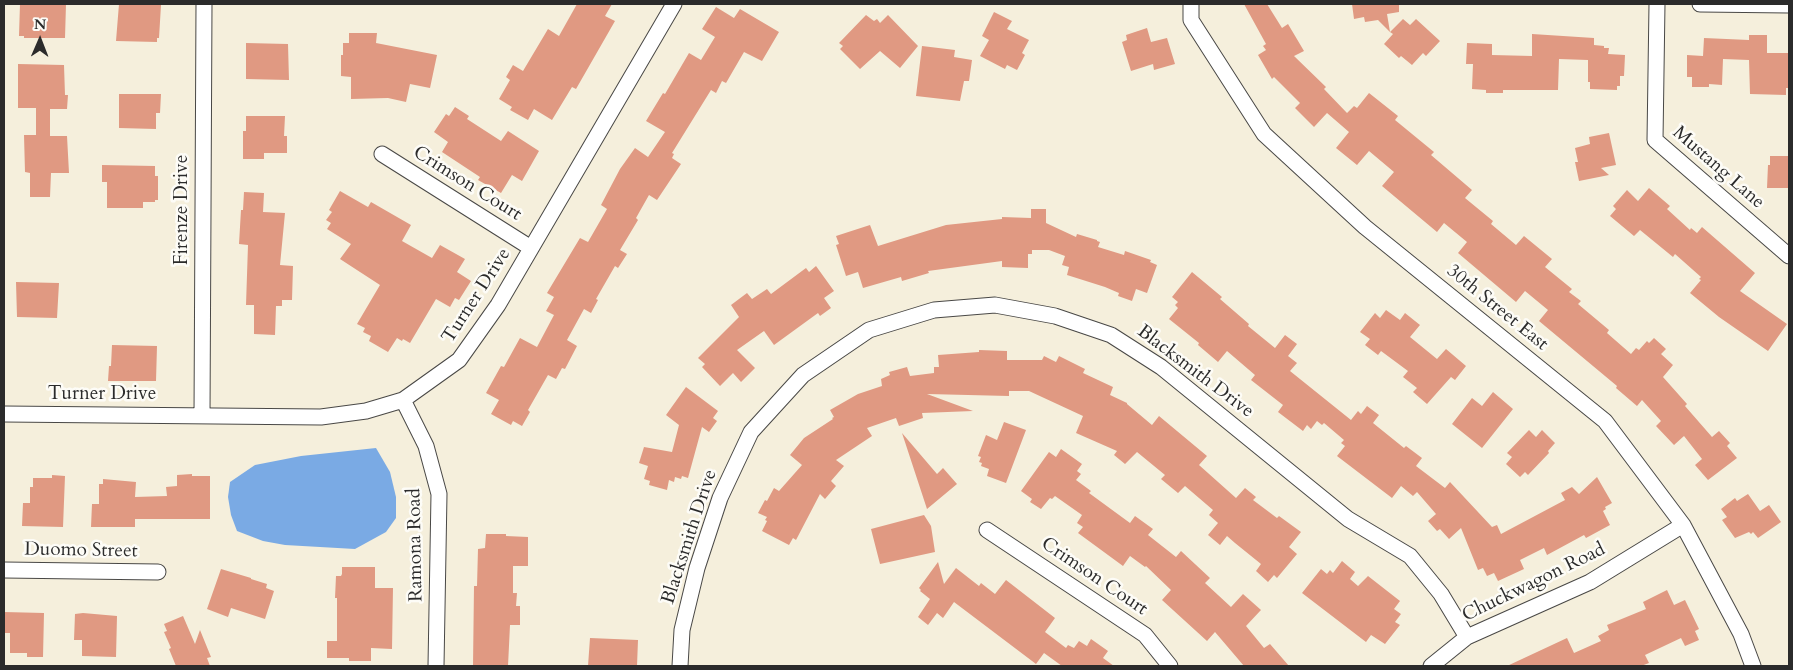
<!DOCTYPE html>
<html>
<head>
<meta charset="utf-8">
<style>
	body { margin:0 }
	#map { position:relative; width:1793px; height:670px; overflow:hidden; background:#f5efdc; font-family:Cardo,serif }
	canvas { display:block }
	.frame { position:absolute; inset:0; border:5px solid #2b2b2b; pointer-events:none }
	.north { position:absolute; left:15px; top:15px; width:50px; height:50px; -webkit-text-stroke:4px #fdfcf7; paint-order:stroke; rotate:1deg; font-size:14px; font-weight:700; line-height:20px; text-align:center; color:#2b2b2b }
	.north::after { content:''; display:block; margin:auto; width:18px; height:22px; background:#2b2b2b; clip-path:polygon(50% 0,100% 100%,50% 72%,0 100%) }
</style>
</head>
<body>
<div id="map">
<canvas width="1793" height="670"></canvas>
<div class="frame"></div>
<div class="north">N</div>
</div>
<script>
const c = document.querySelector('canvas').getContext('2d');
c.lineJoin = 'round';
function fill(path, color) { c.fillStyle = color; c.fill(path, 'evenodd'); }
const poly = rows => new Path2D(rows.map(r => 'M' + r).join(''));
function strokePath(path, color, width, dash) { c.strokeStyle = color; c.lineWidth = width; c.lineCap = dash ? 'butt' : 'round'; c.setLineDash(dash || []); c.stroke(path); }
function label(font, color, halo, rows, align = 'center') {
  c.font = font + ' Cardo,serif'; c.lineWidth = 5; c.setLineDash([]); c.textBaseline = 'middle'; c.strokeStyle = halo; c.fillStyle = color; for (const [text, x, y, turn = 0] of rows) {
    c.save(); c.translate(x, y); c.rotate((+turn || 0) * Math.PI / 180); c.textAlign = isNaN(turn) ? turn : align; if (halo) c.strokeText(text, 0, 0); c.fillText(text, 0, 0); c.restore();
  }
}
const water = poly([
	[376,448,390,472,396,497,396,518,386,532,355,549,285,545,263,541,237,531,231,515,228,497,230,482,255,465,301,456]
]);
const building = poly([
	[20,4,66,4,65,38,24,38,24,36,19,36],
	[119,4,161,5,159,38,157,38,157,42,116,41],
	[577,4,612,4,605,16,615,21,576,89,572,87,552,120,534,109,528,120,510,110,512,107,499,99,510,80,506,77,513,65,523,71,548,29,559,36],
	[1244,4,1267,4,1282,28,1288,24,1304,51,1294,56,1326,87,1324,89,1347,113,1354,106,1357,108,1369,93,1398,116,1395,120,1434,152,1431,155,1472,190,1465,198,1493,221,1491,224,1516,245,1524,236,1552,259,1545,267,1572,289,1569,292,1581,301,1578,304,1609,330,1607,333,1631,354,1636,348,1639,350,1647,341,1649,343,1654,338,1666,349,1661,354,1673,365,1663,377,1687,404,1685,406,1712,437,1719,431,1730,443,1727,446,1737,458,1708,480,1695,465,1702,459,1684,436,1674,445,1656,426,1661,421,1642,400,1637,406,1616,388,1617,386,1539,321,1548,310,1525,291,1516,302,1458,253,1467,242,1444,223,1437,232,1382,186,1394,172,1369,151,1357,165,1336,148,1349,132,1327,113,1314,127,1295,108,1300,103,1274,77,1272,79,1258,55,1266,50,1263,46,1266,44],
	[1352,4,1399,4,1399,12,1387,14,1390,32,1378,20,1365,22,1364,17,1354,19],
	[716,7,734,18,740,9,779,32,762,61,744,52,726,83,722,81,716,93,711,90,672,153,674,154,672,158,681,164,657,200,649,195,636,218,638,220,620,250,627,254,618,268,615,266,596,299,598,300,591,313,584,309,567,340,577,346,565,369,562,368,556,379,548,375,528,410,530,412,522,426,513,421,511,425,491,414,499,400,486,393,501,366,504,367,520,338,537,347,554,315,546,311,554,297,547,293,580,238,588,242,607,209,601,205,620,169,635,148,648,157,665,132,646,121,663,93,665,94,689,53,701,60,715,37,702,29],
	[994,12,1012,21,1007,29,1029,40,1022,53,1025,55,1017,70,1007,65,1005,69,980,56,989,40,982,36],
	[866,15,874,21,877,19,880,23,888,15,918,46,900,68,880,51,860,69,840,49,843,46,839,43],
	[1403,19,1410,25,1416,19,1440,41,1426,56,1423,53,1412,65,1401,56,1399,58,1384,44,1393,34,1390,32],
	[1147,28,1151,42,1167,38,1175,64,1154,70,1153,64,1131,71,1122,42,1127,40,1126,35],
	[349,33,377,33,376,43,437,55,430,88,410,84,406,102,388,98,351,99,351,77,341,76,341,55,343,55,343,43,349,43],
	[1532,34,1594,38,1594,45,1604,46,1604,48,1609,48,1608,54,1625,55,1624,76,1620,76,1620,86,1617,86,1617,90,1590,89,1590,82,1588,82,1588,60,1559,59,1558,90,1503,90,1503,93,1486,93,1486,90,1472,89,1473,64,1466,64,1467,43,1492,44,1492,55,1532,56],
	[1749,35,1767,35,1767,53,1789,53,1788,88,1786,88,1786,95,1750,94,1749,60,1723,59,1722,85,1709,84,1709,87,1692,87,1692,77,1687,77,1687,55,1703,56,1704,38,1749,40],
	[246,43,288,44,289,80,246,79],
	[922,46,955,50,954,57,972,60,969,81,964,81,960,101,916,96],
	[18,64,64,65,65,95,68,95,67,109,50,109,50,136,67,136,69,173,51,173,50,197,30,197,30,173,25,172,24,135,36,135,36,108,18,108],
	[119,94,161,94,160,113,156,113,156,129,119,128],
	[455,107,469,116,467,119,501,141,508,131,539,151,522,181,512,175,501,193,478,180,480,177,442,152,448,142,434,132,446,114,449,116],
	[246,116,285,116,284,136,287,136,287,153,264,153,264,159,243,159,243,131,246,131],
	[1609,133,1616,165,1601,168,1609,175,1579,181,1575,162,1578,162,1575,148,1590,144,1589,137],
	[1770,156,1789,156,1789,188,1767,188,1768,165,1770,165],
	[102,165,155,166,155,176,158,176,158,200,155,200,155,202,143,202,143,208,107,208,107,182,102,182],
	[1649,188,1670,206,1667,209,1690,230,1691,228,1697,233,1702,227,1755,273,1740,291,1787,324,1768,351,1719,317,1690,293,1701,280,1699,279,1701,277,1675,254,1673,257,1640,230,1634,236,1610,216,1616,209,1613,206,1627,190,1638,201],
	[340,191,368,207,371,202,411,225,402,241,432,258,440,245,465,259,457,272,471,281,459,300,455,298,450,307,436,299,410,343,403,339,402,341,397,338,388,352,369,341,371,336,363,332,365,328,357,324,380,285,340,259,351,244,327,229,331,223,326,220,332,212,329,210],
	[244,192,264,193,263,212,285,213,280,265,293,266,292,300,282,300,282,306,276,306,275,335,254,334,254,305,246,305,248,245,239,244,241,210,243,210],
	[1031,209,1046,209,1046,223,1076,237,1077,234,1097,240,1097,241,1100,242,1098,247,1124,255,1125,251,1151,260,1150,262,1157,265,1147,293,1136,289,1132,301,1118,296,1119,293,1105,287,1067,275,1069,267,1062,265,1065,256,1049,250,1032,250,1032,254,1028,254,1028,268,1002,267,1002,261,928,271,929,273,902,281,901,277,863,288,858,272,846,276,836,245,839,244,836,236,870,225,878,246,946,225,1002,219,1002,217,1031,218],
	[816,266,834,291,824,298,831,308,820,316,818,313,774,345,764,331,737,350,755,368,741,382,733,373,720,386,702,367,705,364,698,358,739,317,731,305,747,293,752,299,767,289,771,294,806,268,809,272],
	[1192,272,1222,297,1220,299,1249,324,1248,326,1275,348,1285,335,1297,344,1288,356,1297,363,1290,371,1351,420,1358,411,1361,414,1367,406,1379,415,1373,423,1404,448,1406,446,1422,458,1416,466,1445,488,1450,482,1492,527,1497,525,1501,534,1565,500,1561,493,1572,487,1579,494,1597,477,1612,503,1605,507,1606,509,1603,511,1610,525,1586,538,1584,535,1547,555,1544,548,1520,560,1524,569,1498,581,1494,573,1487,576,1483,568,1478,570,1461,528,1449,539,1440,529,1437,531,1428,521,1436,514,1417,492,1413,496,1401,486,1392,498,1337,456,1345,446,1341,443,1344,440,1324,423,1322,425,1317,421,1311,429,1307,425,1303,431,1278,412,1283,405,1251,380,1255,375,1227,351,1218,362,1198,345,1199,343,1169,319,1178,308,1175,305,1178,302,1172,297],
	[16,282,59,283,57,318,17,317],
	[1386,310,1400,320,1405,313,1420,325,1410,337,1437,359,1446,349,1466,366,1455,380,1451,377,1427,404,1413,392,1417,388,1403,377,1408,371,1381,351,1378,355,1365,345,1370,339,1360,332,1375,313,1380,318],
	[112,345,157,346,156,381,108,381,109,366,111,366],
	[979,350,1007,351,1007,360,1042,360,1044,356,1056,362,1059,356,1085,369,1083,373,1113,387,1110,395,1127,403,1127,404,1152,425,1159,416,1207,456,1199,465,1236,498,1245,488,1256,497,1253,500,1277,518,1279,516,1301,532,1289,547,1297,554,1277,578,1274,575,1268,582,1256,571,1261,564,1235,543,1227,536,1220,545,1208,535,1218,523,1209,515,1213,510,1185,486,1178,493,1161,479,1165,475,1137,452,1125,464,1114,455,1117,451,1076,433,1083,416,1029,391,1009,391,1009,396,927,394,973,411,922,413,923,418,899,426,896,418,867,428,872,436,836,460,844,466,831,481,836,486,825,499,820,494,796,540,793,538,789,545,762,531,767,521,765,520,767,517,758,513,765,500,767,501,774,488,779,491,802,465,790,455,804,438,833,419,832,418,834,417,830,410,858,394,882,386,881,379,890,375,889,372,907,367,910,376,934,373,934,367,939,367,938,355,979,352],
	[686,387,718,411,713,418,717,421,709,432,702,427,688,478,682,476,681,479,675,477,674,482,669,480,667,490,649,485,650,481,644,479,648,466,639,463,644,447,672,452,679,425,666,415],
	[1493,392,1513,409,1482,448,1452,424,1472,398,1482,406],
	[1004,422,1026,430,1006,483,987,476,989,469,981,466,982,463,979,462,981,457,978,456,986,435,997,440],
	[1529,430,1536,437,1542,430,1555,443,1548,451,1549,453,1528,475,1525,472,1520,477,1506,464,1512,457,1507,453],
	[902,433,937,474,943,468,957,484,927,509],
	[1061,449,1082,464,1077,471,1081,474,1076,480,1091,491,1089,493,1130,523,1135,516,1153,529,1148,535,1176,557,1181,551,1210,578,1205,583,1231,607,1243,594,1261,610,1246,626,1264,648,1270,644,1289,666,1244,666,1215,632,1207,641,1162,600,1171,590,1146,566,1145,567,1130,556,1123,566,1078,533,1083,527,1077,523,1082,515,1055,496,1052,499,1050,498,1041,509,1030,502,1032,499,1021,491,1049,452,1056,457],
	[192,474,192,476,210,476,210,519,135,519,135,527,91,527,92,504,99,504,99,484,103,484,103,479,136,482,135,497,167,496,166,487,177,486,177,475],
	[52,475,65,476,63,527,22,526,23,503,30,503,30,487,33,487,33,478,52,478],
	[1748,494,1760,511,1769,505,1781,522,1758,538,1753,532,1751,534,1749,532,1735,538,1722,520,1727,517,1721,509,1735,498,1737,501],
	[924,515,931,526,935,552,880,564,871,529],
	[486,534,506,534,506,536,528,537,528,566,513,566,513,593,517,593,516,606,520,606,520,625,510,625,508,666,473,666,474,586,477,586,478,549,485,548],
	[1342,561,1355,572,1350,579,1358,586,1368,576,1400,601,1394,609,1401,614,1395,622,1400,625,1385,644,1371,635,1366,642,1302,593,1321,569,1327,574,1330,570,1333,573],
	[938,562,944,584,956,568,979,586,981,583,995,594,1006,580,1055,618,1045,632,1066,648,1068,645,1074,648,1079,641,1087,646,1091,639,1108,651,1103,658,1114,666,1062,666,1044,653,1036,664,954,602,943,618,937,613,928,625,918,617,930,599,920,591,921,590,919,588],
	[342,567,375,567,375,588,393,588,392,649,371,648,371,661,349,661,349,658,327,658,327,641,337,641,337,598,335,598,336,576,341,576,342,574],
	[221,569,251,578,251,579,267,584,266,588,274,591,265,619,231,608,228,617,207,609],
	[1667,590,1674,605,1685,600,1699,629,1695,631,1699,640,1685,646,1681,638,1645,655,1649,663,1641,666,1507,666,1567,638,1574,653,1601,641,1598,636,1609,630,1607,625,1646,609,1643,602],
	[4,612,44,613,43,657,27,657,27,653,10,653,10,633,4,633],
	[83,613,117,616,116,657,82,656,82,640,74,640,75,614],
	[183,616,195,644,200,630,211,657,207,658,210,666,176,666,169,649,171,648,164,632,167,631,164,624],
	[590,638,638,640,637,666,588,666]
]);
const minor = poly([
	[1191,4,1191,20,1264,134,1365,227,1605,421,1683,525,1741,634,1753,666],
	[1657,4,1655,140,1789,256],
	[1700,4,1789,5],
	[382,154,531,248],
	[403,400,426,446,439,494,436,666],
	[4,414,321,417,366,411,403,400,459,360,498,305,674,4],
	[202,416,204,4],
	[987,530,1145,635,1170,666],
	[4,570,158,572],
	[680,666,682,630,697,568,720,498,751,432,803,375,869,330,934,310,995,305,1055,316,1111,335,1161,367,1348,519,1410,556,1441,594,1467,637],
	[1431,666,1467,637,1590,582,1683,525]
]);
const streetNames = [
	["Mustang Lane",1718,168,41],
	["Crimson Court",467,184,32],
	["Firenze Drive",183,210,-90],
	["Turner Drive",477,296,-57],
	["30th Street East",1497,308,39],
	["Blacksmith Drive",1195,372,37],
	["Turner Drive",102,395],
	["Blacksmith Drive",690,537,-72],
	["Ramona Road",416,545,-91],
	["Duomo Street",81,551,1],
	["Crimson Court",1094,577,34],
	["Chuckwagon Road",1534,583,-26]
];
fill(water, '#7aaae4');
fill(building, '#e09982');
strokePath(minor, '#494846', 17);
strokePath(minor, '#fff', 15);
label('19px', '#2b2b2b', '#fdfcf7', streetNames);
</script>
</body>
</html>
